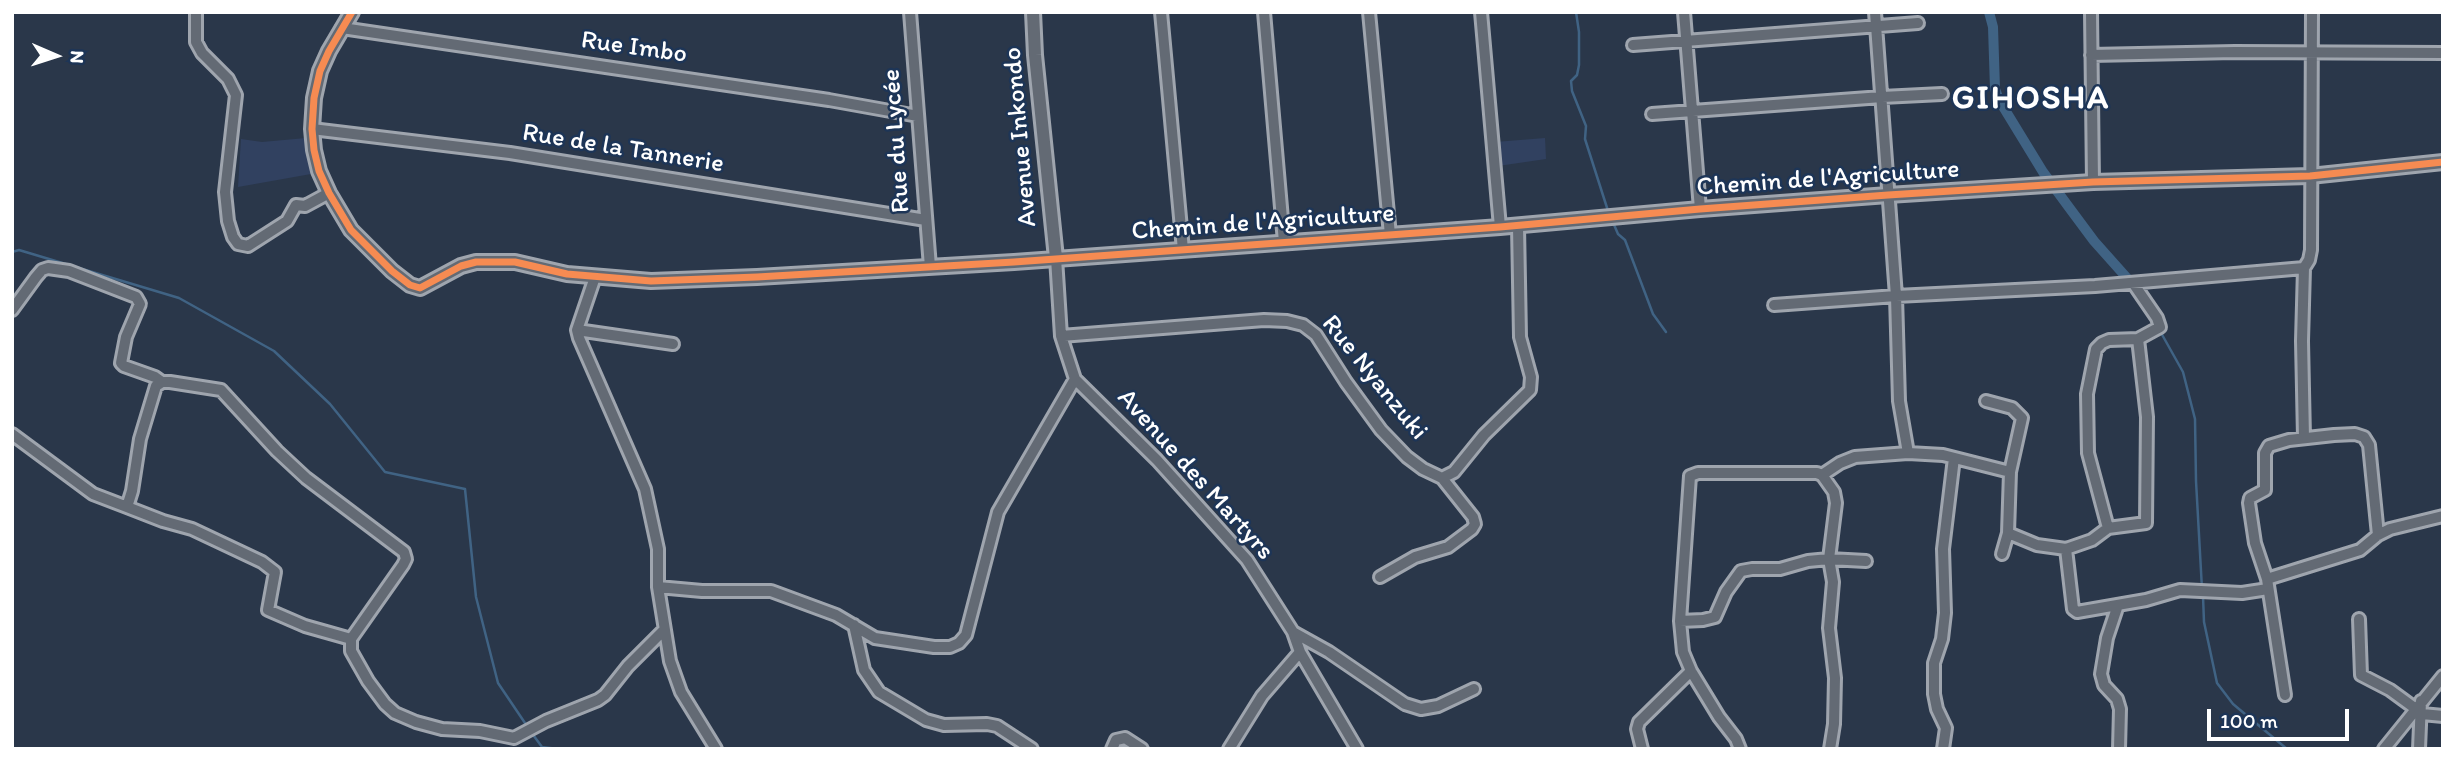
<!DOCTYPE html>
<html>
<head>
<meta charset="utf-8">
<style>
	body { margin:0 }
	#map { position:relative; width:2455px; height:761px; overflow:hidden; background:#2a374a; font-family:Itim,sans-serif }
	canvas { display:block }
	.frame { position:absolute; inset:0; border:14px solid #fff; pointer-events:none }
	.north { position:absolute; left:21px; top:21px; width:70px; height:70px; -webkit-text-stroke:5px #1d3557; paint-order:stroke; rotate:93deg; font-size:19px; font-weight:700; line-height:28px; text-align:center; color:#fff }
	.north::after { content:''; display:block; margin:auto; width:24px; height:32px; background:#fff; clip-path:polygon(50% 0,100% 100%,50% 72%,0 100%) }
	.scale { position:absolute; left:2207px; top:709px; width:142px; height:32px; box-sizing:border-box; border:4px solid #fff; border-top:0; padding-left:9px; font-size:21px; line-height:24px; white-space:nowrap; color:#fff; -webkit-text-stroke:5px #1d3557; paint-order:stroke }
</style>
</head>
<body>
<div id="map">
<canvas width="2455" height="761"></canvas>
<div class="frame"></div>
<div class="north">N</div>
<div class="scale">100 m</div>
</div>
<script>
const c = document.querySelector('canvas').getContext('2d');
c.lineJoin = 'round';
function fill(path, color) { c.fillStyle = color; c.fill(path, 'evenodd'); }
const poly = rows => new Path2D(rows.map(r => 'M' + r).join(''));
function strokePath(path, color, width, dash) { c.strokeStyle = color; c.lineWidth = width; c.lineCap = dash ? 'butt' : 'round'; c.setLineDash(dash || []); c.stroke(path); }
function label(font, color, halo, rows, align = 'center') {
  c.font = font + ' Itim,sans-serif'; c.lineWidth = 5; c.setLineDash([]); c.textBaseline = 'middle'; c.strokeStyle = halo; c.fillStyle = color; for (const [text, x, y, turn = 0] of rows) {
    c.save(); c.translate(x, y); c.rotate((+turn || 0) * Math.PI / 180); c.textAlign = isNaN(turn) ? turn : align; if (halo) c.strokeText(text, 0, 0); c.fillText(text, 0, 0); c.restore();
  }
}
const built = poly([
	[306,138,311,174,238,187,241,139,262,142],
	[1545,138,1546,159,1498,166,1495,142]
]);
const stream = poly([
	[1576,12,1579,32,1579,65,1577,75,1571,81,1572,91,1586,126,1585,139,1609,214],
	[1612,220,1618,234,1625,240,1653,314,1666,332],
	[12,252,19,250,179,298,274,351,330,404,385,472,465,489,476,597,498,683,527,726],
	[2160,331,2183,372,2195,419,2196,481,2202,589],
	[2203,596,2204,622,2217,683,2233,704,2287,749],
	[531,732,542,747,558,749]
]);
const canal = poly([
	[1989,12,1993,27,1995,89,1999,100,2043,172,2068,206,2094,241,2135,287]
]);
const minor = poly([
	[196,12,196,42,202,53,228,79,236,95,225,192,228,221,233,237,238,244,248,246,287,221,296,205,305,206,329,193],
	[910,12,930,267],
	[1161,12,1183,250],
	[1264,12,1284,242],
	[1369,12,1390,235],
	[1481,12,1500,227],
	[1684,12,1700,209],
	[1875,12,1896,296,1899,401,1908,453],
	[2091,12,2093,182],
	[342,28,829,100,918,116],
	[1633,45,1918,23],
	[2091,55,2235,52,2443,53],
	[1652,114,1882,97,1942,94],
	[312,129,510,153,926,220],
	[1056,258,1061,336,1075,379,1157,460,1247,560,1293,632,1300,652,1357,749],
	[2304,268,2302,341,2304,438],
	[595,277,577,330,579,338,645,489,658,549,658,587,670,661,681,692,716,749],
	[1774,305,1896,296,2095,286,2304,268,2309,260,2311,250,2312,12],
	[12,310,36,277,42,270,48,268,69,271,136,297,140,304,126,337,121,363,124,366,155,377,162,382],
	[577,330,673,344],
	[1061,336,1264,320,1287,321,1303,325,1316,335,1346,382,1381,430,1407,457,1423,469,1442,478,1473,517,1475,524,1472,529,1448,547,1415,557,1380,577],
	[1986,401,2012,408,2022,418,2010,472,2008,533],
	[12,434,93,494,127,507,132,491,140,439,156,386,162,382,170,382,221,390,277,451,306,478,404,552,406,559,403,565,351,639,351,651,368,681,385,704,395,713,416,722,442,729,480,731,514,738,546,721,598,700,605,695,628,666,663,631],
	[1822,475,1840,463,1855,457,1908,453,1943,455,2010,472],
	[1442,478,1454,472,1484,435,1530,390,1531,377,1520,337,1518,226],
	[127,507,163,521,192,529,262,562,275,572,268,610,305,626,351,639],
	[2108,528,2088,453,2087,394,2096,349,2102,343,2109,340,2138,339,2160,327,2157,318,2133,283],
	[2066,549,2073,609,2077,612,2146,600,2180,590,2242,593,2268,589],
	[2002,554,2008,533,2037,545,2066,549,2092,540,2108,528,2146,523,2147,417,2138,339],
	[2267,579,2360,550,2378,535,2390,529,2443,516],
	[658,587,702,591,771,591,836,615,875,638,934,647,950,647,959,643,966,635,998,512,1075,379],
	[2118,605,2107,638,2101,674,2104,685,2117,699,2120,709,2119,749],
	[2359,619,2361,675,2390,690,2416,709],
	[1680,621,1703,620,1715,617,1726,592,1741,571,1752,569,1780,569,1808,561,1829,559,1833,582,1829,628,1835,678,1834,724,1830,749],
	[854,625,864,670,879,692,926,720,944,725,987,724,997,726,1032,749],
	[1293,632,1329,652,1405,704,1421,709,1438,706,1474,689],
	[2285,695,2267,579,2255,543,2249,503,2250,498,2265,490,2265,453,2269,446,2289,440,2334,435,2355,434,2364,437,2369,445,2378,535],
	[2422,714,2443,716],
	[1112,749,1116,740,1125,738,1142,749],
	[1229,749,1262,696,1300,652],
	[1642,749,1637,729,1639,722,1691,671],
	[1740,749,1736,739,1719,717,1691,671,1683,652,1680,621,1690,476,1698,473,1817,473,1822,475,1834,492,1836,503,1829,559,1866,561],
	[1943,749,1946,728,1937,709,1934,694,1934,663,1942,639,1945,613,1943,549,1954,458],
	[2384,749,2443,676],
	[2419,749,2421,701]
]);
const tertiary = poly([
	[352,12,329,51,320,71,314,98,312,129,314,150,319,171,329,193,351,230,392,271,410,285,420,288,461,266,476,262,515,262,567,274,651,281,757,277,1014,262,1500,227,1700,209,1888,195,2093,182,2310,176,2443,162],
	[1033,12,1035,55,1056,258]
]);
const cycleway = poly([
	[352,12,329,51,320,71,314,98,312,129,314,150,319,171,329,193,351,230,392,271,410,285,420,288,461,266,476,262,515,262,567,274,651,281,757,277,1014,262,1500,227,1700,209,1888,195,2093,182,2310,176,2443,162]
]);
const streetNames = [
	["Rue Imbo",634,48,8],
	["Avenue Inkondo",1021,137,-95],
	["Rue du Lycée",897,141,-94],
	["Rue de la Tannerie",623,149,9],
	["Chemin de l'Agriculture",1828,179,-4],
	["Chemin de l'Agriculture",1263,223,-4],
	["Rue Nyanzuki",1374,378,51],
	["Avenue des Martyrs",1195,475,48]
];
const districtNames = [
	["GIHOSHA",2031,100]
];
fill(built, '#314160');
strokePath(stream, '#406384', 2.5);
strokePath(canal, '#406384', 10);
strokePath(minor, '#9fa5ae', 16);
strokePath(tertiary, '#9fa5ae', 18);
strokePath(minor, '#636a74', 10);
strokePath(tertiary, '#636a74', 12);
strokePath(cycleway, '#f68b52', 7);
label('26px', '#fff', '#1d3557', streetNames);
c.letterSpacing = '2px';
label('bold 33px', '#fff', '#1d3557', districtNames);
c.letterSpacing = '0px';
</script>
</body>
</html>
